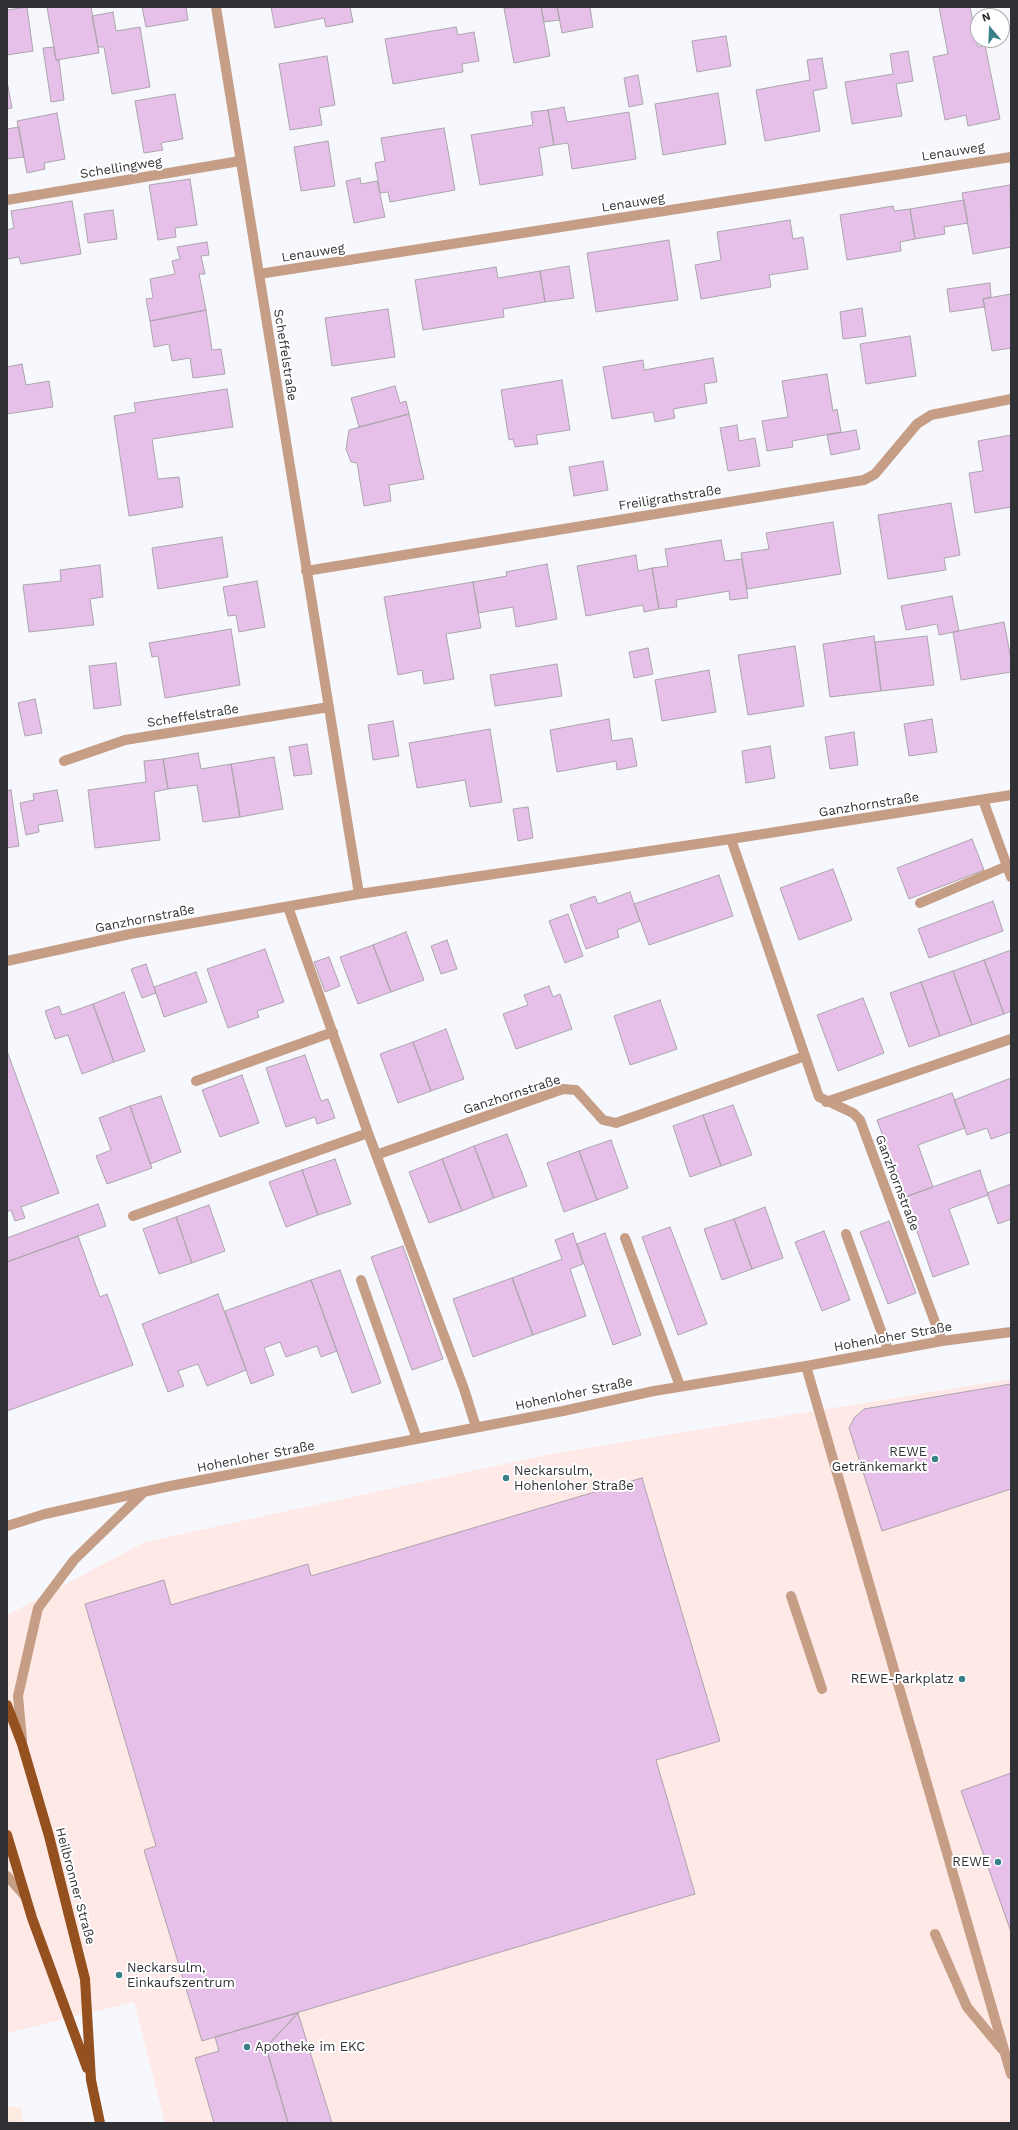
<!DOCTYPE html>
<html>
<head>
<meta charset="utf-8">
<style>
	body { margin:0 }
	#map { position:relative; width:1018px; height:2130px; overflow:hidden; background:#f6f8fe; font-family:"Work Sans",sans-serif }
	canvas { display:block }
	.frame { position:absolute; inset:0; border:8px solid #2f3134; pointer-events:none }
	.north { position:absolute; left:970px; top:8px; width:40px; height:40px; box-sizing:border-box; background:#fff; border:1px solid #acadae; border-radius:50%; rotate:341deg; font-size:11px; font-weight:700; line-height:16px; text-align:center; color:#2f3134 }
	.north::after { content:''; display:block; margin:auto; width:14px; height:18px; background:#39808a; clip-path:polygon(50% 0,100% 100%,50% 72%,0 100%) }
</style>
</head>
<body>
<div id="map">
<canvas width="1018" height="2130"></canvas>
<div class="frame"></div>
<div class="north">N</div>
</div>
<script>
const c = document.querySelector('canvas').getContext('2d');
c.lineJoin = 'round';
function fill(path, color) { c.fillStyle = color; c.fill(path, 'evenodd'); }
const poly = rows => new Path2D(rows.map(r => 'M' + r).join(''));
function strokePath(path, color, width, dash) { c.strokeStyle = color; c.lineWidth = width; c.lineCap = dash ? 'butt' : 'round'; c.setLineDash(dash || []); c.stroke(path); }
function label(font, color, halo, rows, align = 'center') {
  c.font = font + ' "Work Sans",sans-serif'; c.lineWidth = 4; c.setLineDash([]); c.textBaseline = 'middle'; c.strokeStyle = halo; c.fillStyle = color; for (const [text, x, y, turn = 0] of rows) {
    c.save(); c.translate(x, y); c.rotate((+turn || 0) * Math.PI / 180); c.textAlign = isNaN(turn) ? turn : align; if (halo) c.strokeText(text, 0, 0); c.fillText(text, 0, 0); c.restore();
  }
}
const commercial = poly([
	[1011,1379,1011,2123,165,2123,134,2002,7,2033,7,1615,145,1542,550,1454]
]);
const education = poly([
	[7,2107,21,2107,23,2123,7,2123]
]);
const building = poly([
	[27,7,33,51,7,55,7,10,27,7],
	[47,7,91,7,99,53,56,60,47,7],
	[142,7,186,7,188,20,146,27,142,7],
	[271,7,350,7,353,22,326,27,324,18,275,28,271,7],
	[541,7,550,56,514,63,504,8,541,7],
	[541,7,557,7,560,20,544,22,541,7],
	[557,7,590,7,593,27,562,33,557,7],
	[939,7,970,7,978,47,985,45,1000,119,968,126,966,115,945,120,933,57,948,54,939,7],
	[113,12,116,31,140,27,150,87,112,94,104,47,98,47,92,16,113,12],
	[456,27,458,35,474,32,479,61,462,64,463,72,393,84,385,39,456,27],
	[726,36,731,66,697,72,692,41,726,36],
	[54,47,56,60,59,60,64,100,51,102,43,48,54,47],
	[908,51,913,81,896,84,902,116,852,124,845,82,893,74,890,54,908,51],
	[327,56,335,105,319,108,322,125,290,130,279,64,327,56],
	[822,58,827,88,813,91,820,131,765,141,756,90,810,80,807,60,822,58],
	[638,75,643,104,629,107,624,78,638,75],
	[7,81,12,108,7,109,7,81],
	[718,93,726,144,663,155,655,104,718,93],
	[175,94,183,139,161,143,163,150,144,153,135,101,175,94],
	[564,107,567,122,629,112,636,159,572,169,568,143,554,145,548,110,564,107],
	[548,110,554,145,539,148,543,175,480,185,471,135,533,125,531,112,548,110],
	[57,113,65,159,44,163,45,169,27,173,17,121,57,113],
	[19,127,24,157,7,159,7,129,19,127],
	[444,128,455,190,390,202,388,192,380,193,375,163,385,161,381,138,444,128],
	[328,141,335,186,301,191,294,147,328,141],
	[360,178,361,184,377,181,385,217,354,223,346,181,360,178],
	[190,179,197,225,175,228,176,237,158,240,149,185,190,179],
	[1010,185,1011,247,973,254,962,193,1010,185],
	[964,200,968,223,944,227,945,234,915,239,910,209,964,200],
	[72,201,81,254,21,264,19,257,7,259,7,230,14,228,11,211,72,201],
	[893,206,894,211,910,209,915,239,900,242,901,251,847,260,840,215,893,206],
	[113,210,117,239,88,243,84,214,113,210],
	[790,220,793,239,803,237,808,269,769,275,771,287,701,299,695,265,721,260,717,232,790,220],
	[669,240,678,300,596,312,587,253,669,240],
	[207,242,209,255,201,256,205,274,199,274,206,310,150,321,146,299,153,298,150,279,175,274,172,261,180,259,177,247,207,242],
	[569,266,574,298,545,302,540,271,569,266],
	[496,267,498,278,540,271,545,302,503,309,504,317,423,330,415,280,496,267],
	[990,283,991,297,983,299,985,307,950,312,947,289,990,283],
	[1011,294,1011,348,992,351,983,299,1011,294],
	[862,308,866,336,843,339,840,312,862,308],
	[388,309,395,357,332,366,325,318,388,309],
	[206,310,212,350,221,349,225,374,193,378,190,358,172,361,169,344,154,347,150,321,206,310],
	[910,336,916,376,866,384,860,344,910,336],
	[713,358,717,382,704,384,707,403,673,409,675,418,655,422,653,412,612,419,603,367,643,360,644,370,713,358],
	[22,364,26,385,49,381,53,407,7,414,7,367,22,364],
	[827,374,833,411,837,409,841,432,792,441,793,447,767,451,762,421,788,417,782,381,827,374],
	[562,380,570,430,536,435,538,444,515,447,513,439,509,440,501,390,562,380],
	[395,386,400,403,406,401,409,414,359,427,351,398,395,386],
	[227,389,233,427,152,439,158,479,179,477,183,507,129,516,114,416,136,412,134,403,227,389],
	[409,414,424,479,389,485,391,501,364,506,357,463,351,462,346,449,349,430,409,414],
	[737,425,739,441,755,438,760,466,728,471,720,428,737,425],
	[856,430,860,449,831,455,827,435,856,430],
	[1011,435,1011,507,975,513,969,473,983,471,978,441,1011,435],
	[603,461,608,490,574,496,569,467,603,461],
	[951,503,960,555,944,558,946,570,888,579,878,515,951,503],
	[833,522,841,574,747,589,741,553,769,549,766,533,833,522],
	[222,537,228,577,158,589,152,548,222,537],
	[721,540,725,561,742,559,748,598,730,600,729,591,676,600,677,607,659,609,652,568,668,566,665,549,721,540],
	[636,555,638,571,652,568,659,609,644,612,643,605,586,616,577,566,636,555],
	[547,564,557,619,516,627,513,607,478,613,473,582,507,576,506,572,547,564],
	[100,565,103,597,90,599,94,625,29,632,23,585,61,581,60,570,100,565],
	[257,581,265,627,239,632,236,615,228,616,223,587,257,581],
	[473,582,481,628,446,634,454,679,424,684,422,670,398,675,384,597,473,582],
	[952,596,959,631,939,635,937,624,906,630,901,606,952,596],
	[1004,622,1011,659,1011,672,961,680,953,632,1004,622],
	[231,629,240,685,165,698,158,656,152,657,149,643,231,629],
	[874,636,881,691,830,697,823,644,874,636],
	[927,636,934,685,881,691,875,642,927,636],
	[795,646,804,706,748,715,738,655,795,646],
	[648,648,653,674,634,678,629,652,648,648],
	[116,663,121,705,94,709,89,666,116,663],
	[557,664,562,696,495,706,490,675,557,664],
	[709,670,716,712,662,721,655,680,709,670],
	[35,699,42,733,25,736,18,703,35,699],
	[609,719,612,741,632,738,637,766,617,770,616,761,557,772,550,730,609,719],
	[932,719,937,752,909,756,904,724,932,719],
	[393,721,399,756,373,760,368,725,393,721],
	[490,729,502,802,470,807,465,780,417,788,409,743,490,729],
	[854,732,858,765,830,769,825,737,854,732],
	[307,744,312,774,294,776,289,747,307,744],
	[770,746,775,778,746,783,742,751,770,746],
	[198,753,201,769,231,764,240,817,203,822,197,785,168,789,163,759,198,753],
	[274,757,283,809,240,817,231,764,274,757],
	[163,759,168,789,154,792,160,840,95,848,88,790,146,782,144,761,163,759],
	[11,790,19,846,7,848,7,791,11,790],
	[57,790,63,821,38,825,39,832,26,835,20,803,34,800,33,794,57,790],
	[528,807,533,838,518,841,513,809,528,807],
	[972,839,984,870,909,899,897,868,972,839],
	[833,869,852,920,799,940,780,888,833,869],
	[719,875,733,916,649,945,634,904,719,875],
	[630,892,640,921,617,930,619,937,586,949,570,905,595,896,598,904,630,892],
	[993,901,1003,931,929,958,918,929,993,901],
	[568,914,583,956,565,963,549,921,568,914],
	[406,932,424,980,391,992,373,945,406,932],
	[447,940,457,969,441,974,431,946,447,940],
	[373,945,391,992,358,1004,340,957,373,945],
	[265,949,284,1002,257,1011,259,1017,228,1028,207,969,265,949],
	[1011,950,1011,1011,1004,1014,984,960,1011,950],
	[329,957,340,986,325,992,314,962,329,957],
	[984,960,1004,1014,972,1025,953,971,984,960],
	[146,964,156,993,142,998,131,969,146,964],
	[953,971,972,1025,940,1036,921,982,953,971],
	[196,972,207,1002,164,1017,154,987,196,972],
	[921,982,940,1036,909,1047,890,993,921,982],
	[549,986,553,997,560,994,572,1029,516,1049,503,1014,528,1005,524,995,549,986],
	[124,992,145,1051,114,1062,93,1004,124,992],
	[863,998,884,1053,838,1071,817,1015,863,998],
	[660,1000,677,1049,630,1065,614,1016,660,1000],
	[93,1004,114,1062,82,1074,68,1035,55,1039,45,1011,59,1006,62,1015,93,1004],
	[446,1029,464,1079,431,1091,413,1042,446,1029],
	[413,1042,431,1091,398,1103,380,1054,413,1042],
	[7,1051,59,1193,21,1207,25,1218,15,1221,11,1210,7,1212,7,1051],
	[305,1055,321,1101,328,1099,335,1118,317,1124,315,1117,286,1127,266,1068,305,1055],
	[242,1075,259,1123,220,1137,202,1090,242,1075],
	[1011,1078,1011,1132,991,1139,987,1128,967,1135,954,1100,1011,1078],
	[952,1093,965,1128,918,1145,933,1187,905,1197,877,1120,952,1093],
	[161,1096,181,1152,150,1164,130,1106,161,1096],
	[733,1105,752,1155,721,1166,703,1115,733,1105],
	[130,1106,152,1168,107,1184,96,1156,111,1150,99,1118,130,1106],
	[703,1115,721,1166,690,1177,673,1126,703,1115],
	[507,1134,527,1186,494,1198,474,1146,507,1134],
	[611,1140,628,1188,597,1200,579,1151,611,1140],
	[474,1146,494,1198,462,1211,442,1159,474,1146],
	[579,1151,597,1200,564,1212,547,1163,579,1151],
	[335,1159,351,1204,318,1215,302,1170,335,1159],
	[442,1159,462,1211,429,1223,409,1172,442,1159],
	[302,1170,318,1215,286,1227,269,1182,302,1170],
	[980,1170,988,1195,949,1209,969,1264,933,1277,905,1197,980,1170],
	[1011,1184,1011,1219,998,1224,987,1193,1011,1184],
	[98,1204,106,1226,7,1262,7,1238,98,1204],
	[209,1205,225,1251,192,1263,176,1217,209,1205],
	[765,1207,783,1258,752,1269,734,1219,765,1207],
	[176,1217,192,1263,159,1274,143,1229,176,1217],
	[734,1219,752,1269,722,1280,704,1229,734,1219],
	[889,1221,916,1293,888,1304,860,1232,889,1221],
	[670,1227,707,1324,678,1335,642,1237,670,1227],
	[824,1231,850,1300,822,1311,795,1242,824,1231],
	[573,1233,583,1264,570,1269,586,1316,533,1335,512,1278,562,1259,555,1240,573,1233],
	[605,1233,641,1335,613,1345,577,1244,605,1233],
	[78,1236,100,1297,107,1294,133,1365,7,1411,7,1262,78,1236],
	[403,1246,443,1359,412,1370,371,1257,403,1246],
	[340,1270,381,1383,352,1393,311,1280,340,1270],
	[512,1278,533,1335,473,1357,453,1299,512,1278],
	[311,1280,337,1351,321,1357,317,1346,286,1357,280,1342,264,1348,274,1375,251,1384,225,1311,311,1280],
	[218,1294,246,1370,207,1386,198,1364,178,1371,184,1386,168,1392,142,1324,218,1294],
	[1011,1384,1011,1489,882,1531,849,1428,854,1418,864,1409,1011,1384],
	[642,1478,720,1741,656,1760,695,1894,202,2041,144,1850,156,1846,85,1604,164,1580,171,1605,308,1564,311,1576,642,1478],
	[1011,1773,1011,1932,961,1791,1011,1773],
	[298,2013,266,2047,288,2123,214,2123,195,2058,219,2051,215,2037,298,2013],
	[298,2013,332,2123,288,2123,266,2047,298,2013]
]);
const minor = poly([
	[216,7,359,894],
	[7,200,240,161],
	[259,274,1011,157],
	[306,571,864,480,875,474,917,424,931,415,1011,399],
	[64,761,125,740,329,707],
	[983,800,1011,877],
	[731,839,819,1097,853,1113,860,1120,942,1341],
	[920,903,1007,866],
	[288,907,368,1133,464,1389,476,1427],
	[7,961,130,934,359,894,731,839,1011,795],
	[196,1081,333,1032],
	[826,1102,1011,1039],
	[376,1155,563,1089,576,1090,603,1120,616,1123,805,1056],
	[133,1216,368,1133],
	[846,1234,888,1350],
	[625,1238,680,1386],
	[361,1280,417,1439],
	[806,1366,1011,2074],
	[7,1526,45,1514,170,1486,563,1411,654,1391,806,1366,942,1341,1011,1332],
	[791,1596,822,1689],
	[22,1740,18,1696,38,1608,74,1560,144,1492],
	[7,1876,25,1896],
	[935,1934,967,2007,1002,2049]
]);
const major = poly([
	[7,1705,22,1744,49,1836,85,1979,91,2080,100,2123],
	[7,1835,32,1918,87,2068]
]);
const markers = [
	[935,1459,4,"#39808a"],
	[506,1478,4,"#39808a"],
	[962,1679,4,"#39808a"],
	[998,1862,4,"#39808a"],
	[119,1975,4,"#39808a"],
	[247,2047,4,"#39808a"]
];
const streetNames = [
	["Lenauweg",953,152,-9],
	["Schellingweg",121,168,-9],
	["Lenauweg",633,203,-9],
	["Lenauweg",313,253,-9],
	["Scheffelstraße",285,355,81],
	["Freiligrathstraße",670,498,-9],
	["Scheffelstraße",193,716,-9],
	["Ganzhornstraße",869,805,-9],
	["Ganzhornstraße",145,919,-11],
	["Ganzhornstraße",512,1095,-18],
	["Ganzhornstraße",897,1183,69],
	["Hohenloher Straße",893,1337,-10],
	["Hohenloher Straße",574,1394,-12],
	["Hohenloher Straße",256,1457,-11],
	["Heilbronner Straße",75,1886,75]
];
const poiNames = [
	["REWE",927,1452],
	["Getränkemarkt",927,1467],
	["Neckarsulm,",514,1471,"left"],
	["Hohenloher Straße",514,1486,"left"],
	["REWE-Parkplatz",954,1679],
	["REWE",990,1862],
	["Neckarsulm,",127,1968,"left"],
	["Einkaufszentrum",127,1983,"left"],
	["Apotheke im EKC",255,2047,"left"]
];
fill(commercial, '#fee9e6');
fill(education, '#fdeae0');
fill(building, '#e7c0e9');
strokePath(building, '#aba5ac', 1);
strokePath(minor, '#c59e85', 10);
strokePath(major, '#94501e', 10);
for (const [x, y, r, color] of markers) { const dot = new Path2D(); dot.arc(x, y, r, 0, 2 * Math.PI); c.fillStyle = color; c.fill(dot); strokePath(dot, '#fff', 1.5); }
label('13px', '#2f3134', '#fff', streetNames);
label('13px', '#2f3134', '#fff', poiNames, 'right');
</script>
</body>
</html>
